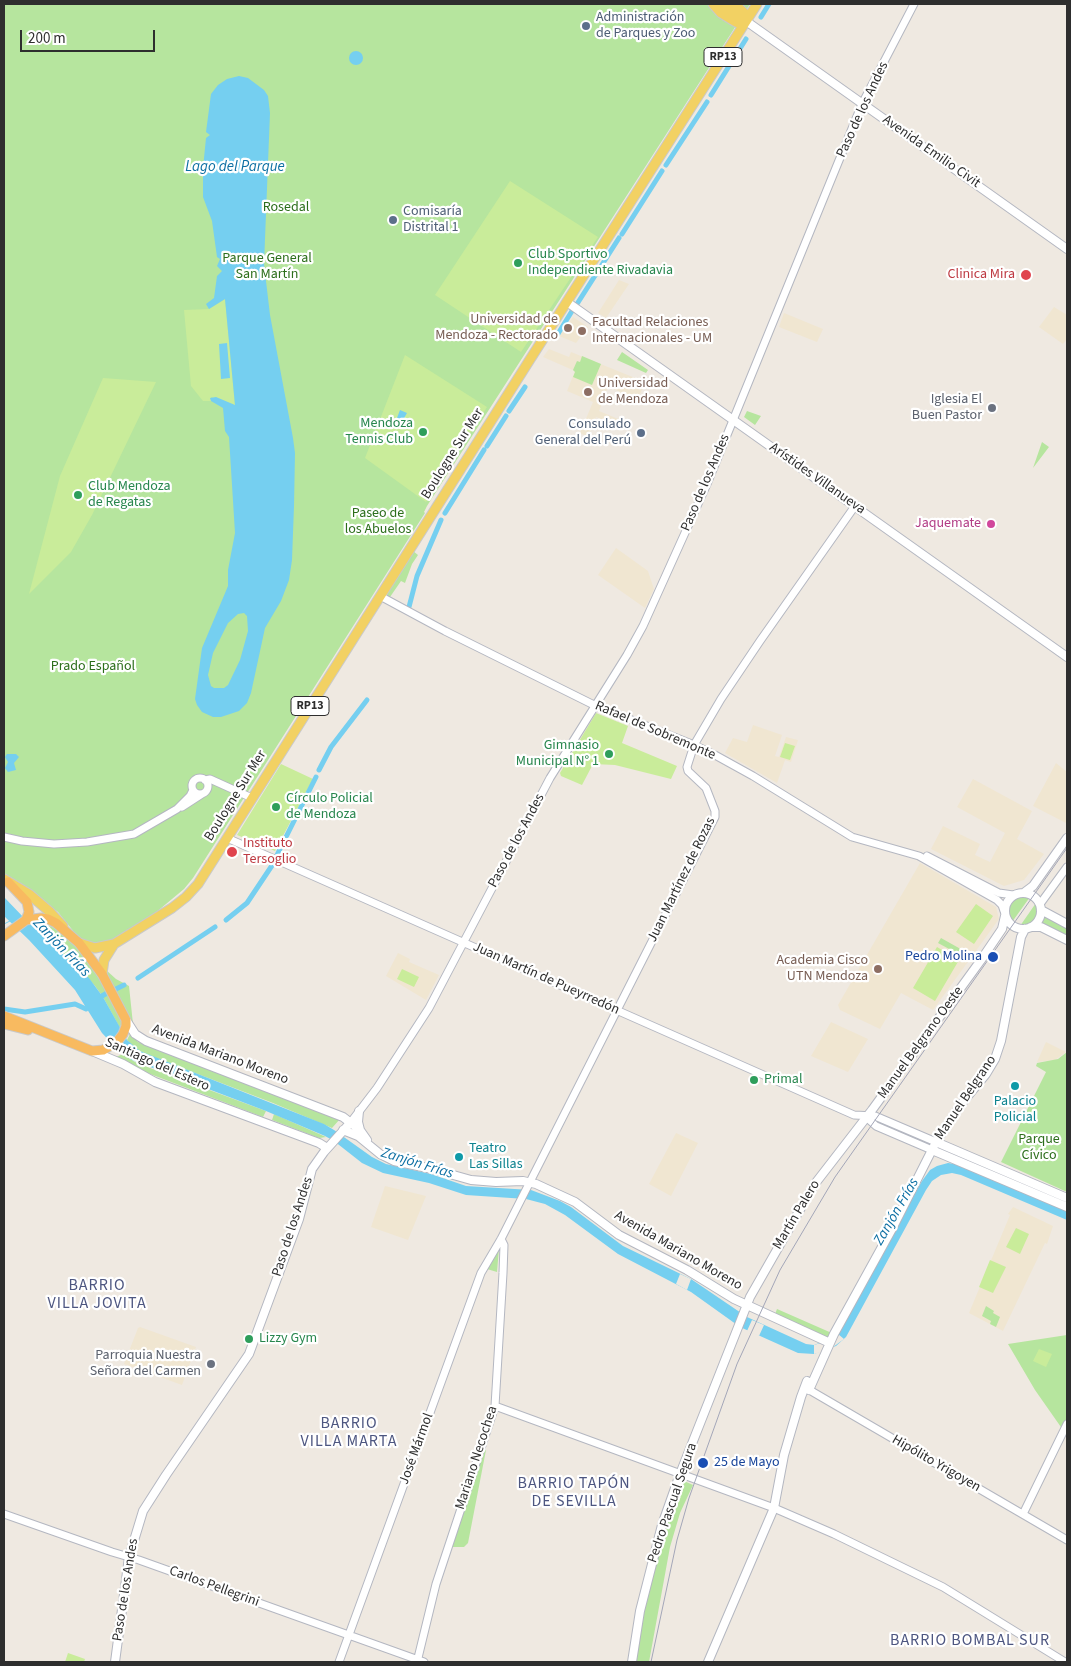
<!DOCTYPE html>
<html>
<head>
<meta charset="utf-8">
<style>
	body { margin:0 }
	#map { position:relative; width:1071px; height:1666px; overflow:hidden; background:#efe9e1; font-family:"Source Sans 3",sans-serif }
	canvas { display:block }
	.frame { position:absolute; inset:0; border:5px solid #2e2e2e; pointer-events:none }
	.scale { position:absolute; left:20px; top:30px; width:135px; height:22px; box-sizing:border-box; border:2px solid #2e2e2e; border-top:0; padding-left:6px; font-size:15px; line-height:18px; white-space:nowrap; color:#2e2e2e; -webkit-text-stroke:4px #fff; paint-order:stroke }
</style>
</head>
<body>
<div id="map">
<canvas width="1071" height="1666"></canvas>
<div class="frame"></div>
<div class="scale">200 m</div>
</div>
<script>
const c = document.querySelector('canvas').getContext('2d');
c.lineJoin = 'round';
function fill(path, color) { c.fillStyle = color; c.fill(path, 'evenodd'); }
const poly = rows => new Path2D(rows.map(r => 'M' + r).join(''));
function strokePath(path, color, width, dash) { c.strokeStyle = color; c.lineWidth = width; c.lineCap = dash ? 'butt' : 'round'; c.setLineDash(dash || []); c.stroke(path); }
function label(font, color, halo, rows, align = 'center') {
  c.font = font + ' "Source Sans 3",sans-serif'; c.lineWidth = 4.5; c.setLineDash([]); c.textBaseline = 'middle'; c.strokeStyle = halo; c.fillStyle = color; for (const [text, x, y, turn = 0] of rows) {
    c.save(); c.translate(x, y); c.rotate((+turn || 0) * Math.PI / 180); c.textAlign = isNaN(turn) ? turn : align; if (halo) c.strokeText(text, 0, 0); c.fillText(text, 0, 0); c.restore();
  }
}
const education = poly([
	[619,280,629,284,606,318,598,313],
	[1054,307,1067,315,1067,339,1063,344,1039,327],
	[784,313,823,329,817,342,779,327],
	[573,317,588,327,576,343,559,336],
	[549,349,569,357,571,352,645,382,638,399,608,387,599,411,628,423,626,430,596,417,588,437,580,433,593,402,567,391,575,371,543,357],
	[616,548,648,571,654,589,645,608,598,575],
	[753,725,782,735,775,756,779,757,786,737,798,740,791,762,785,760,777,783,725,753,733,738,747,742],
	[1056,763,1067,772,1066,823,1033,806],
	[973,779,1032,811,1017,839,1044,854,1024,880,1004,886,931,849,943,826,980,844,975,855,990,862,1005,833,957,807],
	[920,863,996,907,999,919,933,1010,901,993,880,1029,840,1010,838,1005],
	[398,953,410,959,409,962,439,975,426,1000,386,976],
	[831,1022,868,1039,848,1072,811,1056],
	[1046,1042,1066,1052,1055,1060,1037,1062],
	[676,1133,698,1143,671,1196,649,1184],
	[385,1186,426,1196,408,1240,371,1227],
	[1013,1207,1053,1226,1047,1244,1045,1243,1003,1331,969,1313,1010,1215,1008,1214],
	[140,1327,196,1347,182,1385,124,1364,138,1328]
]);
const green = poly([
	[4,4,750,4,427,506,424,512,425,513,193,878,184,889,148,919,101,946,85,943,78,937,58,912,4,873],
	[622,352,648,370,646,373,617,360],
	[582,356,601,364,592,385,573,377,575,372,573,370,577,361,580,362],
	[747,411,761,416,755,425,744,417],
	[1042,442,1049,447,1033,468],
	[413,551,418,555,412,564,405,583,401,581,390,597,385,594],
	[1021,896,1030,897,1012,922,1008,914,1008,907,1013,899],
	[1036,903,1038,912,1036,919,1029,925,1020,926],
	[1044,916,1067,927,1067,935,1041,923],
	[35,924,43,924,52,927,64,935,81,952,106,989,122,1021,120,1028,103,997,95,986,81,970,31,925],
	[941,938,966,952,964,957,938,943],
	[105,969,116,979,129,986,133,1024,106,974],
	[130,1034,138,1042,340,1119,332,1128,273,1103,146,1054,136,1049,127,1040],
	[1067,1052,1067,1192,1001,1162,1046,1072,1036,1066,1037,1063,1058,1059],
	[123,1054,135,1062,150,1068,266,1111,263,1117,137,1069,116,1057],
	[274,1114,326,1137,319,1138,272,1120],
	[887,1123,1067,1199,1067,1205,883,1128],
	[499,1248,497,1272,487,1269],
	[986,1306,994,1311,993,1313,1000,1317,996,1327,990,1324,991,1321,982,1316],
	[777,1309,834,1334,830,1343,774,1317],
	[1067,1335,1067,1422,1063,1430,1035,1390,1008,1344],
	[484,1449,486,1450,468,1543,464,1547,451,1547],
	[684,1481,693,1485,680,1513,670,1547,649,1662,635,1662,645,1608,661,1539,681,1483]
]);
const pitch = poly([
	[510,181,598,237,521,352,435,295],
	[225,299,235,406,211,397,211,401,203,401,191,386,184,310,209,309],
	[405,355,487,407,426,502,365,458],
	[103,378,156,382,92,515,71,552,29,594,60,476],
	[596,713,628,726,622,743,677,766,671,779,615,765,593,764,582,785,561,776,560,773],
	[785,743,795,746,790,760,780,757],
	[281,764,313,779,275,851,237,835],
	[976,904,993,916,974,944,956,932],
	[937,947,959,960,935,1001,913,988],
	[402,969,419,977,414,987,397,979],
	[1016,1228,1029,1234,1020,1254,1006,1247],
	[990,1260,1006,1267,993,1293,979,1287],
	[1039,1349,1052,1354,1046,1367,1033,1361],
	[68,1653,85,1659,84,1662,65,1662]
]);
const water = poly([
	'349 58a7 7 0 1 1 14 0a7 7 0 1 1-14 0Z',
	[239,76,248,78,264,90,268,96,270,113,264,264,270,315,293,438,295,453,294,506,292,560,289,580,281,601,265,628,251,693,247,703,239,711,221,717,213,717,202,712,197,705,195,699,202,648,228,586,228,570,235,533,229,437,225,431,223,408,211,401,210,398,216,397,235,405,225,299,209,309,206,304,214,298,217,276,222,271,217,266,220,259,217,257,212,221,203,197,203,168,206,138,210,135,206,132,211,94,218,85,227,79],
	[244,613,247,616,248,631,240,660,228,685,224,688,214,688,211,686,208,675,213,653,228,623,238,614],
	[227,343,230,378,221,379,219,344],
	[400,410,407,413,403,420,402,429,394,426],
	[7,754,16,754,19,757,14,763,16,770,8,772,5,768,8,762,5,757],
	[4,897,26,920,89,978,103,997,127,1040,140,1051,324,1124,334,1130,372,1157,386,1164,431,1174,466,1186,531,1190,560,1201,571,1207,623,1246,691,1279,747,1317,806,1344,814,1345,832,1338,922,1181,930,1170,937,1166,948,1163,961,1165,1067,1211,1067,1220,961,1175,952,1173,941,1175,932,1181,926,1190,846,1337,836,1346,814,1354,798,1353,740,1327,691,1292,618,1254,565,1215,545,1204,526,1199,466,1195,429,1183,383,1173,362,1163,334,1141,325,1136,266,1111,132,1060,118,1050,102,1033,75,990,29,940,4,916]
]);
const pier = poly([
	[680,1274,691,1279,687,1290,676,1284],
	[752,1320,764,1325,759,1336,747,1331],
	[838,1334,844,1339,829,1350,814,1354,814,1345,827,1341]
]);
const stream = poly([
	[4,924,10,921]
]);
const canal = poly([
	[761,17,769,4],
	[711,95,746,39],
	[666,165,707,102],
	[622,234,662,171],
	[577,304,619,238],
	[556,337,572,311],
	[509,411,525,387],
	[487,446,506,416],
	[445,513,484,450],
	[409,607,417,576,441,520],
	[319,770,331,747,367,700],
	[276,857,316,777],
	[226,920,247,903,273,864],
	[138,978,215,927],
	[116,989,124,985],
	[102,996,107,993],
	[4,1009,25,1012,75,1004,86,1009]
]);
const tertiary = poly([
	[380,596,445,631,594,705,694,745,715,755,753,776,852,837,919,856,997,900,1002,905,1004,911],
	'192 786a8 8 0 1 1 16 0a8 8 0 1 1-16 0Z',
	[205,780,210,779,252,798],
	[182,807,202,794],
	[4,837,22,841,54,844,87,842,134,834,177,809,190,796,193,790],
	[227,838,854,1115,875,1116,936,1142],
	[927,856,999,893,1013,895],
	[1040,904,1067,867],
	[866,1117,876,1126,932,1150],
	[351,1122,377,1088,429,1008,550,778,627,655,643,626,707,484,862,104,914,4],
	[806,1388,1067,1540],
	[495,1406,774,1508,834,1534,943,1587,1065,1662],
	[4,1514,112,1552,139,1560,424,1662],
	[1023,1514,1067,1424],
	[339,1662,481,1273,501,1239,715,817,715,811,706,788,688,771,687,767,694,745,721,699,760,641,855,506],
	[417,1662,436,1584,495,1406,503,1273,504,1245,501,1239]
]);
const secondary = poly([
	[746,21,1067,249],
	[567,302,1067,657],
	[1025,892,1033,886,1067,838],
	'1005 911a18 18 0 1 1 36 0a18 18 0 1 1-36 0Z',
	[1041,910,1067,924],
	[1031,927,1041,927,1067,940],
	[126,1020,135,1034,146,1041,343,1117,360,1130,367,1140],
	[92,1051,123,1064,155,1082,319,1143,327,1148],
	[359,1111,358,1122,360,1130],
	[343,1130,358,1136,380,1154,394,1161,432,1169,471,1180,496,1182,523,1181,536,1184,575,1202,619,1235,687,1270,734,1299,830,1343],
	[936,1142,1067,1198],
	[932,1150,1067,1207],
	[809,1390,834,1334,893,1227,936,1142,962,1103,986,1074,995,1059,1001,1041,1021,937,1025,929],
	[115,1662,129,1557,143,1511,166,1475,249,1354,299,1219,312,1169,324,1152,351,1122],
	[632,1662,640,1611,662,1525,680,1474,750,1297,814,1185,872,1110,981,960,1002,929,1005,916],
	[708,1662,774,1508,784,1455,801,1397,807,1381]
]);
const primary = poly([
	[713,4,721,13,734,21,740,24,746,21],
	[722,4,746,21],
	[735,4,746,15,746,21],
	[4,879,29,894,50,912,63,926],
	[79,943,95,948,114,944,172,908,186,897,198,884,529,361,757,4],
	[102,974,104,960,114,944]
]);
const trunk = poly([
	[8,882,27,902,29,912,26,920],
	[4,936,26,920,41,918,48,919,56,923,79,943,102,974,126,1020,126,1026,123,1034,117,1042,103,1050,92,1051,4,1016],
	[4,1024,28,1030]
]);
const tram = poly([
	[651,1662,677,1540,689,1498,737,1364,780,1270,835,1177,1067,848]
]);
const markers = [
	[586,26,5,"#5c6f8a"],
	[393,220,5,"#5c6f8a"],
	[518,263,5,"#2e9e5b"],
	[1026,275,6,"#e0444e"],
	[568,328,5,"#8d6e63"],
	[582,331,5,"#8d6e63"],
	[588,392,5,"#8d6e63"],
	[992,408,5,"#6b7280"],
	[423,432,5,"#2e9e5b"],
	[641,433,5,"#5c6f8a"],
	[78,495,5,"#2e9e5b"],
	[991,524,5,"#d1479c"],
	[609,754,5,"#2e9e5b"],
	[276,807,5,"#2e9e5b"],
	[232,852,6,"#e0444e"],
	[993,957,6,"#1a4fb4"],
	[878,969,5,"#8d6e63"],
	[754,1080,5,"#2e9e5b"],
	[1015,1086,5,"#0f9aa8"],
	[459,1157,5,"#0f9aa8"],
	[249,1339,5,"#2e9e5b"],
	[211,1364,5,"#6b7280"],
	[703,1463,6,"#1a4fb4"]
];
const shields = [
	[723,57,38],
	[310,706,38]
];
const shieldNames = [
	["RP13",723,57],
	["RP13",310,706]
];
const serviceNames = [
	["Administración",596,18],
	["de Parques y Zoo",596,34],
	["Comisaría",403,212],
	["Distrital 1",403,228],
	["Consulado",631,425,"right"],
	["General del Perú",631,441,"right"]
];
const streetNames = [
	["Paso de los Andes",863,110,-65],
	["Avenida Emilio Civit",931,152,35],
	["Boulogne Sur Mer",453,454,-58],
	["Arístides Villanueva",817,479,35],
	["Paso de los Andes",706,483,-67],
	["Rafael de Sobremonte",655,731,23],
	["Boulogne Sur Mer",236,796,-58],
	["Paso de los Andes",517,841,-62],
	["Juan Martínez de Rozas",682,880,-64],
	["Juan Martín de Pueyrredón",546,979,24],
	["Manuel Belgrano Oeste",921,1043,-54],
	["Avenida Mariano Moreno",220,1055,21],
	["Santiago del Estero",157,1065,24],
	["Manuel Belgrano",966,1098,-56],
	["Martín Palero",797,1215,-59],
	["Paso de los Andes",293,1227,-72],
	["Avenida Mariano Moreno",678,1251,30],
	["José Mármol",417,1449,-70],
	["Mariano Necochea",477,1458,-72],
	["Hipólito Yrigoyen",936,1464,30],
	["Pedro Pascual Segura",673,1503,-71],
	["Carlos Pellegrini",214,1587,20],
	["Paso de los Andes",126,1590,-81]
];
const parkNames = [
	["Rosedal",286,208],
	["Parque General",267,259],
	["San Martín",267,275],
	["Paseo de",378,514],
	["los Abuelos",378,530],
	["Prado Español",93,667],
	["Parque",1039,1140],
	["Cívico",1039,1156]
];
const leisureNames = [
	["Club Sportivo",528,255],
	["Independiente Rivadavia",528,271],
	["Mendoza",413,424,"right"],
	["Tennis Club",413,440,"right"],
	["Club Mendoza",88,487],
	["de Regatas",88,503],
	["Gimnasio",599,746,"right"],
	["Municipal N° 1",599,762,"right"],
	["Círculo Policial",286,799],
	["de Mendoza",286,815],
	["Primal",764,1080],
	["Lizzy Gym",259,1339]
];
const healthNames = [
	["Clinica Mira",1015,275],
	["Instituto",243,844,"left"],
	["Tersoglio",243,860,"left"]
];
const educationNames = [
	["Universidad de",558,320],
	["Mendoza - Rectorado",558,336],
	["Facultad Relaciones",592,323,"left"],
	["Internacionales - UM",592,339,"left"],
	["Universidad",598,384,"left"],
	["de Mendoza",598,400,"left"],
	["Academia Cisco",868,961],
	["UTN Mendoza",868,977]
];
const worshipNames = [
	["Iglesia El",982,400],
	["Buen Pastor",982,416],
	["Parroquia Nuestra",201,1356],
	["Señora del Carmen",201,1372]
];
const hotelNames = [
	["Jaquemate",981,524]
];
const transitNames = [
	["Pedro Molina",982,957],
	["25 de Mayo",714,1463,"left"]
];
const cultureNames = [
	["Palacio",1015,1102],
	["Policial",1015,1118],
	["Teatro",469,1149,"left"],
	["Las Sillas",469,1165,"left"]
];
const waterNames = [
	["Lago del Parque",235,168],
	["Zanjón Frías",61,948,46],
	["Zanjón Frías",417,1164,17],
	["Zanjón Frías",897,1212,-60]
];
const quarterNames = [
	["BARRIO",97,1286],
	["VILLA JOVITA",97,1304],
	["BARRIO",349,1424],
	["VILLA MARTA",349,1442],
	["BARRIO TAPÓN",574,1484],
	["DE SEVILLA",574,1502],
	["BARRIO BOMBAL SUR",970,1641]
];
fill(education, '#f0e6d1');
fill(green, '#b6e59e');
fill(pitch, '#c9ec9a');
fill(water, '#75cff0');
fill(pier, '#efe9e1');
strokePath(stream, '#75cff0', 1);
strokePath(canal, '#75cff0', 5);
strokePath(tertiary, '#b4b7c1', 9);
strokePath(secondary, '#b4b7c1', 10);
strokePath(primary, '#c9c9c9', 11);
strokePath(trunk, '#c9c9c9', 11);
strokePath(tertiary, '#fff', 7);
strokePath(secondary, '#fff', 8);
strokePath(primary, '#f2d163', 9);
strokePath(trunk, '#f8ba60', 9);
strokePath(tram, '#a3a6b8', 1);
for (const [x, y, r, color] of markers) { const dot = new Path2D(); dot.arc(x, y, r, 0, 2 * Math.PI); c.fillStyle = color; c.fill(dot); strokePath(dot, '#fff', 2); }
for (const [x, y, w] of shields) { const box = new Path2D(); box.roundRect(x - w / 2, y - 9.5, w, 19, 4); c.fillStyle = '#fff'; c.fill(box); strokePath(box, '#2e2e2e', 1); }
label('bold 12px', '#2e2e2e', null, shieldNames);
label('14px', '#4e5e75', '#fff', serviceNames, 'left');
label('14px', '#2e2e2e', '#fff', streetNames);
label('14px', '#2c6e1b', '#fff', parkNames);
label('14px', '#27864d', '#fff', leisureNames, 'left');
label('14px', '#be3a42', '#fff', healthNames, 'right');
label('14px', '#785e54', '#fff', educationNames, 'right');
label('14px', '#5b616d', '#fff', worshipNames, 'right');
label('14px', '#b23c85', '#fff', hotelNames, 'right');
label('14px', '#164399', '#fff', transitNames, 'right');
label('14px', '#0d838f', '#fff', cultureNames);
label('italic 15px', '#0d6fa3', '#fff', waterNames);
c.letterSpacing = '1px';
label('16px', '#4d5680', '#fff', quarterNames);
c.letterSpacing = '0px';
</script>
</body>
</html>
